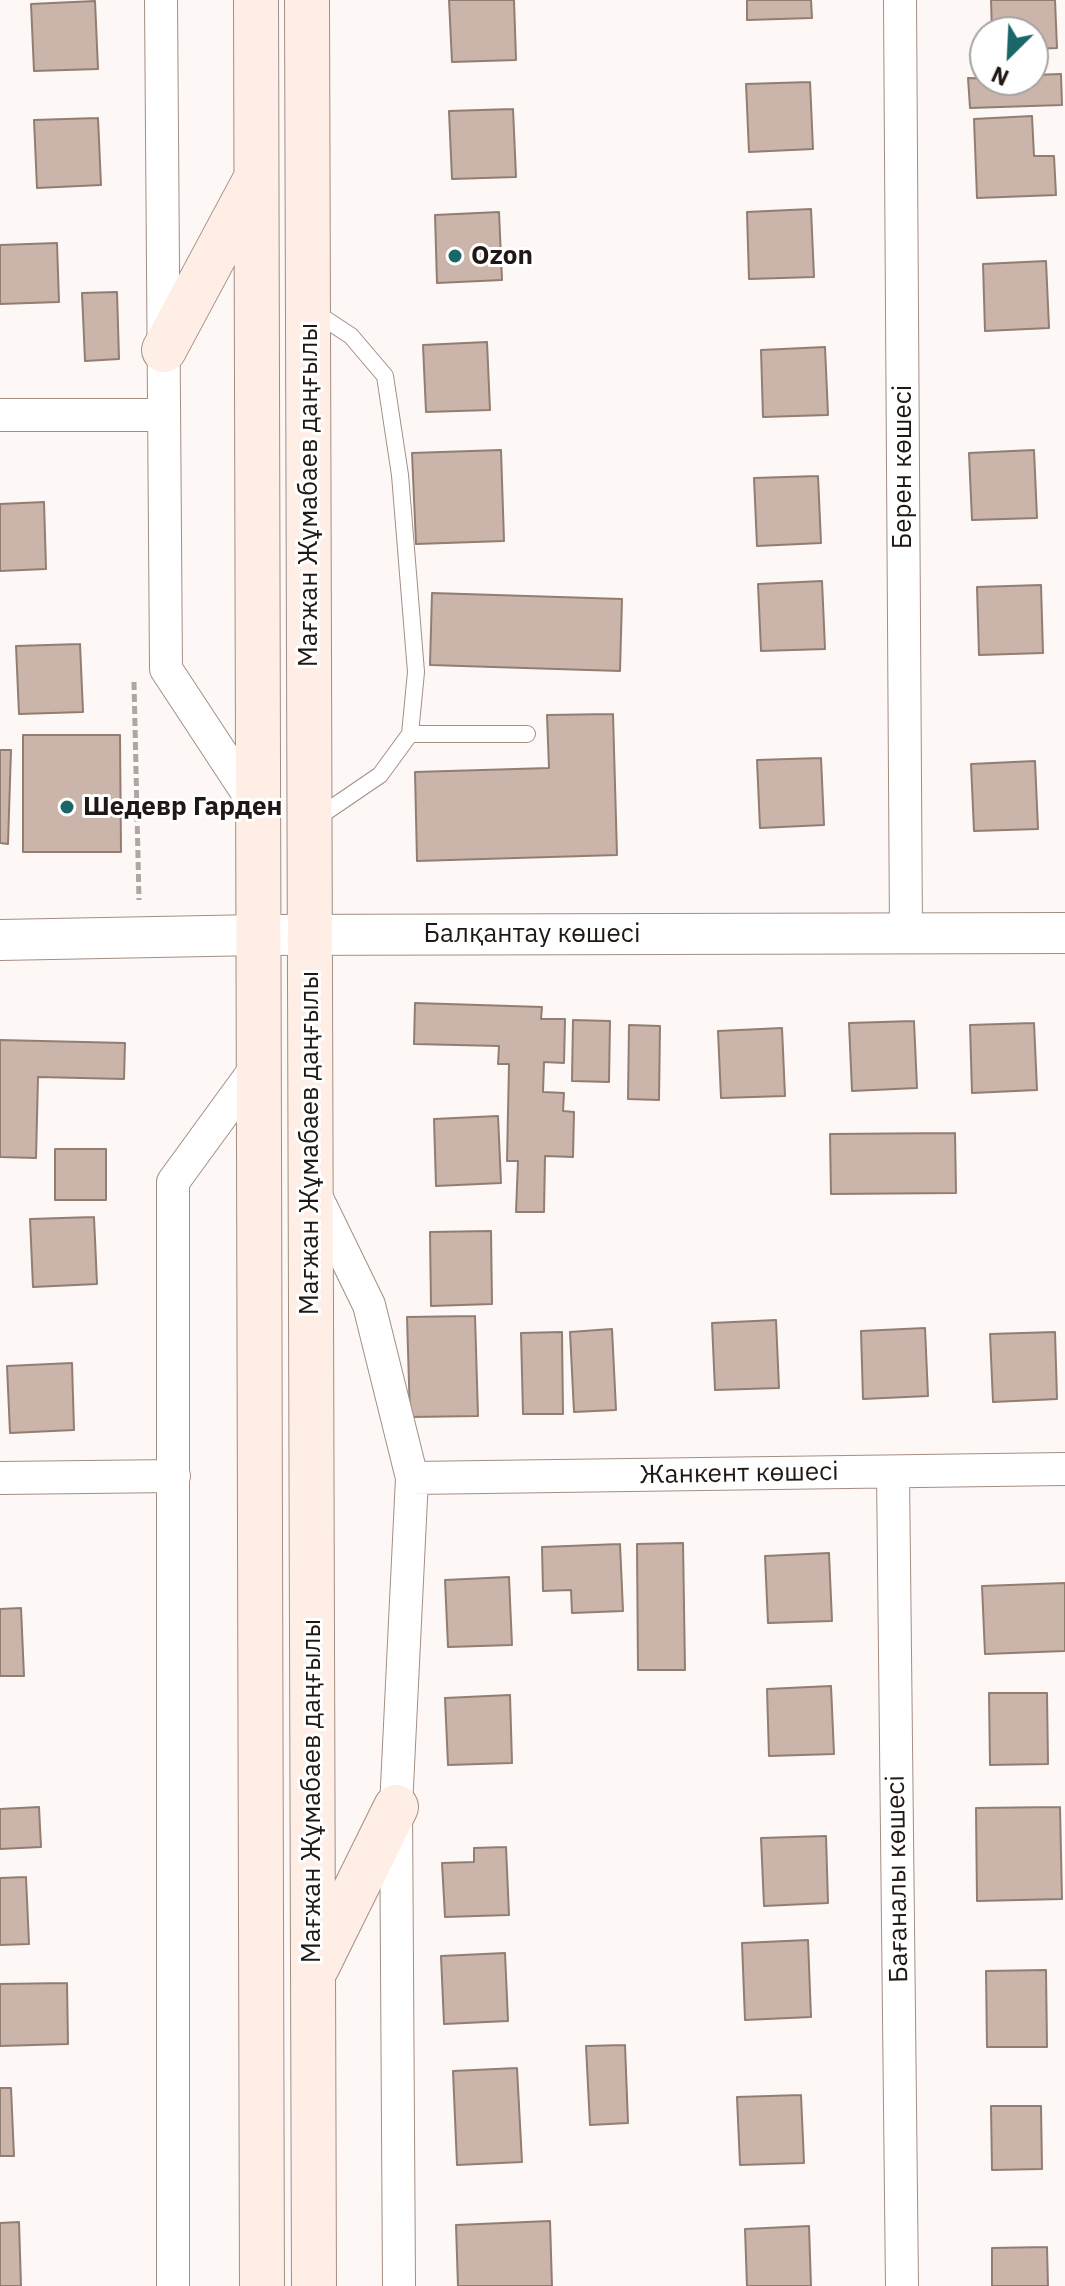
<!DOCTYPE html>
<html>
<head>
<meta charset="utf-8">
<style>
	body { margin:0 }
	#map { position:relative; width:1065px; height:2286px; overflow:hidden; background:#fdf8f6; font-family:"IBM Plex Sans",sans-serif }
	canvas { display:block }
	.north { position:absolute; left:969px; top:16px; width:80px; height:80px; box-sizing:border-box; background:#fff; border:2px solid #a6a3a1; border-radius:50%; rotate:204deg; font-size:22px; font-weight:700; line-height:32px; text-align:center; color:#201814 }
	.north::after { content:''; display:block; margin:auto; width:28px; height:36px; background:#196768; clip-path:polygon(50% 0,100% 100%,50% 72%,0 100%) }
</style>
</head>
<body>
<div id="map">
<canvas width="1065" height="2286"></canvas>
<div class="north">N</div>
</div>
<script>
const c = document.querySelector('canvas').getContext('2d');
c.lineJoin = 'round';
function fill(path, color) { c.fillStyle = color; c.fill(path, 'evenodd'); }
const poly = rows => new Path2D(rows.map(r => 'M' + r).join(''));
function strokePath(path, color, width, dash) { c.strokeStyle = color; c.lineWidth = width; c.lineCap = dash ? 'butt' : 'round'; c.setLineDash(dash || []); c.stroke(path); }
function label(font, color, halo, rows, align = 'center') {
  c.font = font + ' "IBM Plex Sans",sans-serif'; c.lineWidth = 6; c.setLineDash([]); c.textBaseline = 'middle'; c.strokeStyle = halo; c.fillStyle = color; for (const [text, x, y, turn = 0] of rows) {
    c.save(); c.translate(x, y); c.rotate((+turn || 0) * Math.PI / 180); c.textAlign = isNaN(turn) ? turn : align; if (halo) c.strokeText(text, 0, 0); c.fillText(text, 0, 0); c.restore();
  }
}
const building = poly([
	[449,0,514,0,516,60,452,62,449,0],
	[747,0,811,0,812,18,747,20,747,0],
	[991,0,1055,0,1057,48,1033,49,1033,32,992,32,991,0],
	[95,1,98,69,34,71,31,4,95,1],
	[1061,74,1062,105,970,108,968,78,1033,80,1033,75,1061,74],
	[810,82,813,149,749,152,746,84,810,82],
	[513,109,516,177,452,179,449,111,513,109],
	[1032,116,1034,156,1054,156,1056,195,977,198,974,119,1032,116],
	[98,118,101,185,37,188,34,120,98,118],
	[811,209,814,277,749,279,747,212,811,209],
	[499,212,502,280,437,283,435,215,499,212],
	[57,243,59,302,0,304,0,245,57,243],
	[1046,261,1049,328,985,331,983,264,1046,261],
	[117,292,119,359,85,361,82,293,117,292],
	[487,342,490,410,426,412,423,345,487,342],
	[825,347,828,415,763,417,761,350,825,347],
	[501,450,504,541,416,544,412,453,501,450],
	[1034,450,1037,518,972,520,969,453,1034,450],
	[818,476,821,543,757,546,754,478,818,476],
	[44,502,46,569,0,571,0,504,44,502],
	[822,581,825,649,761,651,758,584,822,581],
	[1041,585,1043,653,979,655,977,587,1041,585],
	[432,593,622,599,620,671,430,665,432,593],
	[80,644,83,712,19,714,16,646,80,644],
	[613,714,617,855,417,861,415,772,549,768,547,715,613,714],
	[23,735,120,735,121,852,23,852,23,735],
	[0,750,11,750,8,844,0,843,0,750],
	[821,758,824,825,760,828,757,760,821,758],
	[1035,761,1038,829,974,831,971,764,1035,761],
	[415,1003,542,1007,541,1019,565,1019,564,1063,544,1062,543,1092,564,1093,563,1111,574,1112,573,1157,545,1156,544,1212,516,1212,518,1161,507,1161,509,1064,498,1064,499,1046,414,1044,415,1003],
	[573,1020,610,1021,609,1082,572,1081,573,1020],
	[914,1021,917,1088,852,1091,849,1023,914,1021],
	[1034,1023,1037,1090,972,1093,970,1025,1034,1023],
	[629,1025,660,1026,659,1100,628,1099,629,1025],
	[782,1028,785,1096,721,1098,718,1031,782,1028],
	[0,1040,125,1043,124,1079,38,1077,36,1158,0,1157,0,1040],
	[498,1116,501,1183,436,1186,434,1119,498,1116],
	[955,1133,956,1193,831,1194,830,1134,955,1133],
	[55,1149,106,1149,106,1200,55,1200,55,1149],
	[94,1217,97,1284,33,1287,30,1219,94,1217],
	[491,1231,492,1304,431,1306,430,1232,491,1231],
	[475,1316,478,1416,410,1417,407,1317,475,1316],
	[776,1320,779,1388,715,1390,712,1323,776,1320],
	[925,1328,928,1396,863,1399,861,1331,925,1328],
	[612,1329,616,1410,574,1412,570,1332,612,1329],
	[562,1332,563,1414,523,1414,521,1333,562,1332],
	[1055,1332,1057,1399,993,1402,990,1334,1055,1332],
	[72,1363,74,1430,10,1433,7,1366,72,1363],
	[683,1543,685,1670,638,1670,637,1544,683,1543],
	[620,1544,623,1611,572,1613,571,1590,543,1591,542,1547,620,1544],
	[829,1553,832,1621,768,1623,765,1556,829,1553],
	[509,1577,512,1645,448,1647,445,1580,509,1577],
	[1065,1583,1065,1651,985,1654,982,1586,1065,1583],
	[21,1608,24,1676,0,1676,0,1609,21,1608],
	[831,1686,834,1754,769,1756,767,1689,831,1686],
	[989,1693,1047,1693,1048,1764,990,1765,989,1693],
	[510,1695,512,1763,448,1765,445,1698,510,1695],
	[39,1807,41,1847,0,1849,0,1809,39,1807],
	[1060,1807,1062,1899,977,1901,976,1808,1060,1807],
	[826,1836,828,1903,764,1906,761,1838,826,1836],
	[506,1847,509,1915,445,1917,442,1863,474,1862,474,1848,506,1847],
	[26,1877,29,1944,0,1945,0,1878,26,1877],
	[808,1940,811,2017,745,2020,742,1943,808,1940],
	[505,1953,508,2021,444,2024,441,1956,505,1953],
	[1046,1970,1047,2047,987,2047,986,1971,1046,1970],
	[67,1983,68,2044,0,2046,0,1984,67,1983],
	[625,2045,628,2123,590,2125,586,2046,625,2045],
	[517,2068,522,2162,457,2165,453,2071,517,2068],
	[0,2088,11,2088,14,2156,0,2156,0,2088],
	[801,2095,804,2163,740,2165,737,2097,801,2095],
	[991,2106,1041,2106,1042,2169,992,2170,991,2106],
	[550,2221,552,2286,458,2286,456,2225,550,2221],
	[19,2222,21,2286,0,2286,0,2223,19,2222],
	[809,2226,811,2286,747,2286,745,2229,809,2226],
	[1047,2247,1048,2286,992,2286,992,2248,1047,2247]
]);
const path = poly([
	[134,682,139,900]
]);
const service = poly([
	[313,311,351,336,385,376,400,475,416,672,410,734,380,775,314,820],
	[410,734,527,734]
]);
const minor = poly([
	[161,0,166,669,258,809],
	[900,0,906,933],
	[0,415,164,415],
	[314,1192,369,1305,412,1478,396,1807,399,2286],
	[893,1472,902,2286],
	[0,1478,174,1476],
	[412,1478,1065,1469],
	[173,2286,173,1182,259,1064]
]);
const tertiary = poly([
	[0,940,259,935,1065,933]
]);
const secondary = poly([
	[256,0,262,2286],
	[307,0,314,2286],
	[164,350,254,182],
	[317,1967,396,1807]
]);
const markers = [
	[455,256,8,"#196768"],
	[67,807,8,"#196768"]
];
const poiNames = [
	["Ozon",471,256],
	["Шедевр Гарден",83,807]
];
const streetNames = [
	["Берен көшесі",903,467,-90],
	["Мағжан Жұмабаев даңғылы",309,495,-90],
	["Балқантау көшесі",532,934],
	["Мағжан Жұмабаев даңғылы",310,1143,-90],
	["Жанкент көшесі",739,1474,-1],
	["Мағжан Жұмабаев даңғылы",312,1791,-90],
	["Бағаналы көшесі",898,1879,-91]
];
fill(building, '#cbb5aa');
strokePath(building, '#927d73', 2);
strokePath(service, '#a38e84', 18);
strokePath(minor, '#a38e84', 34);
strokePath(tertiary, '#a38e84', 42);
strokePath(secondary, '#a38e84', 46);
strokePath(path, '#ada7a4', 5, [8, 4]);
strokePath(service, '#fff', 16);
strokePath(minor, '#fff', 32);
strokePath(tertiary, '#fff', 40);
strokePath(secondary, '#feeee6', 44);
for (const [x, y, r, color] of markers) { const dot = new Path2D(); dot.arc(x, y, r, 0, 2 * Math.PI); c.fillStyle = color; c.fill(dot); strokePath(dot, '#fff', 3); }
label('bold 26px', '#201814', '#fff', poiNames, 'left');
label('26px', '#201814', '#fff', streetNames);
</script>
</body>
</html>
